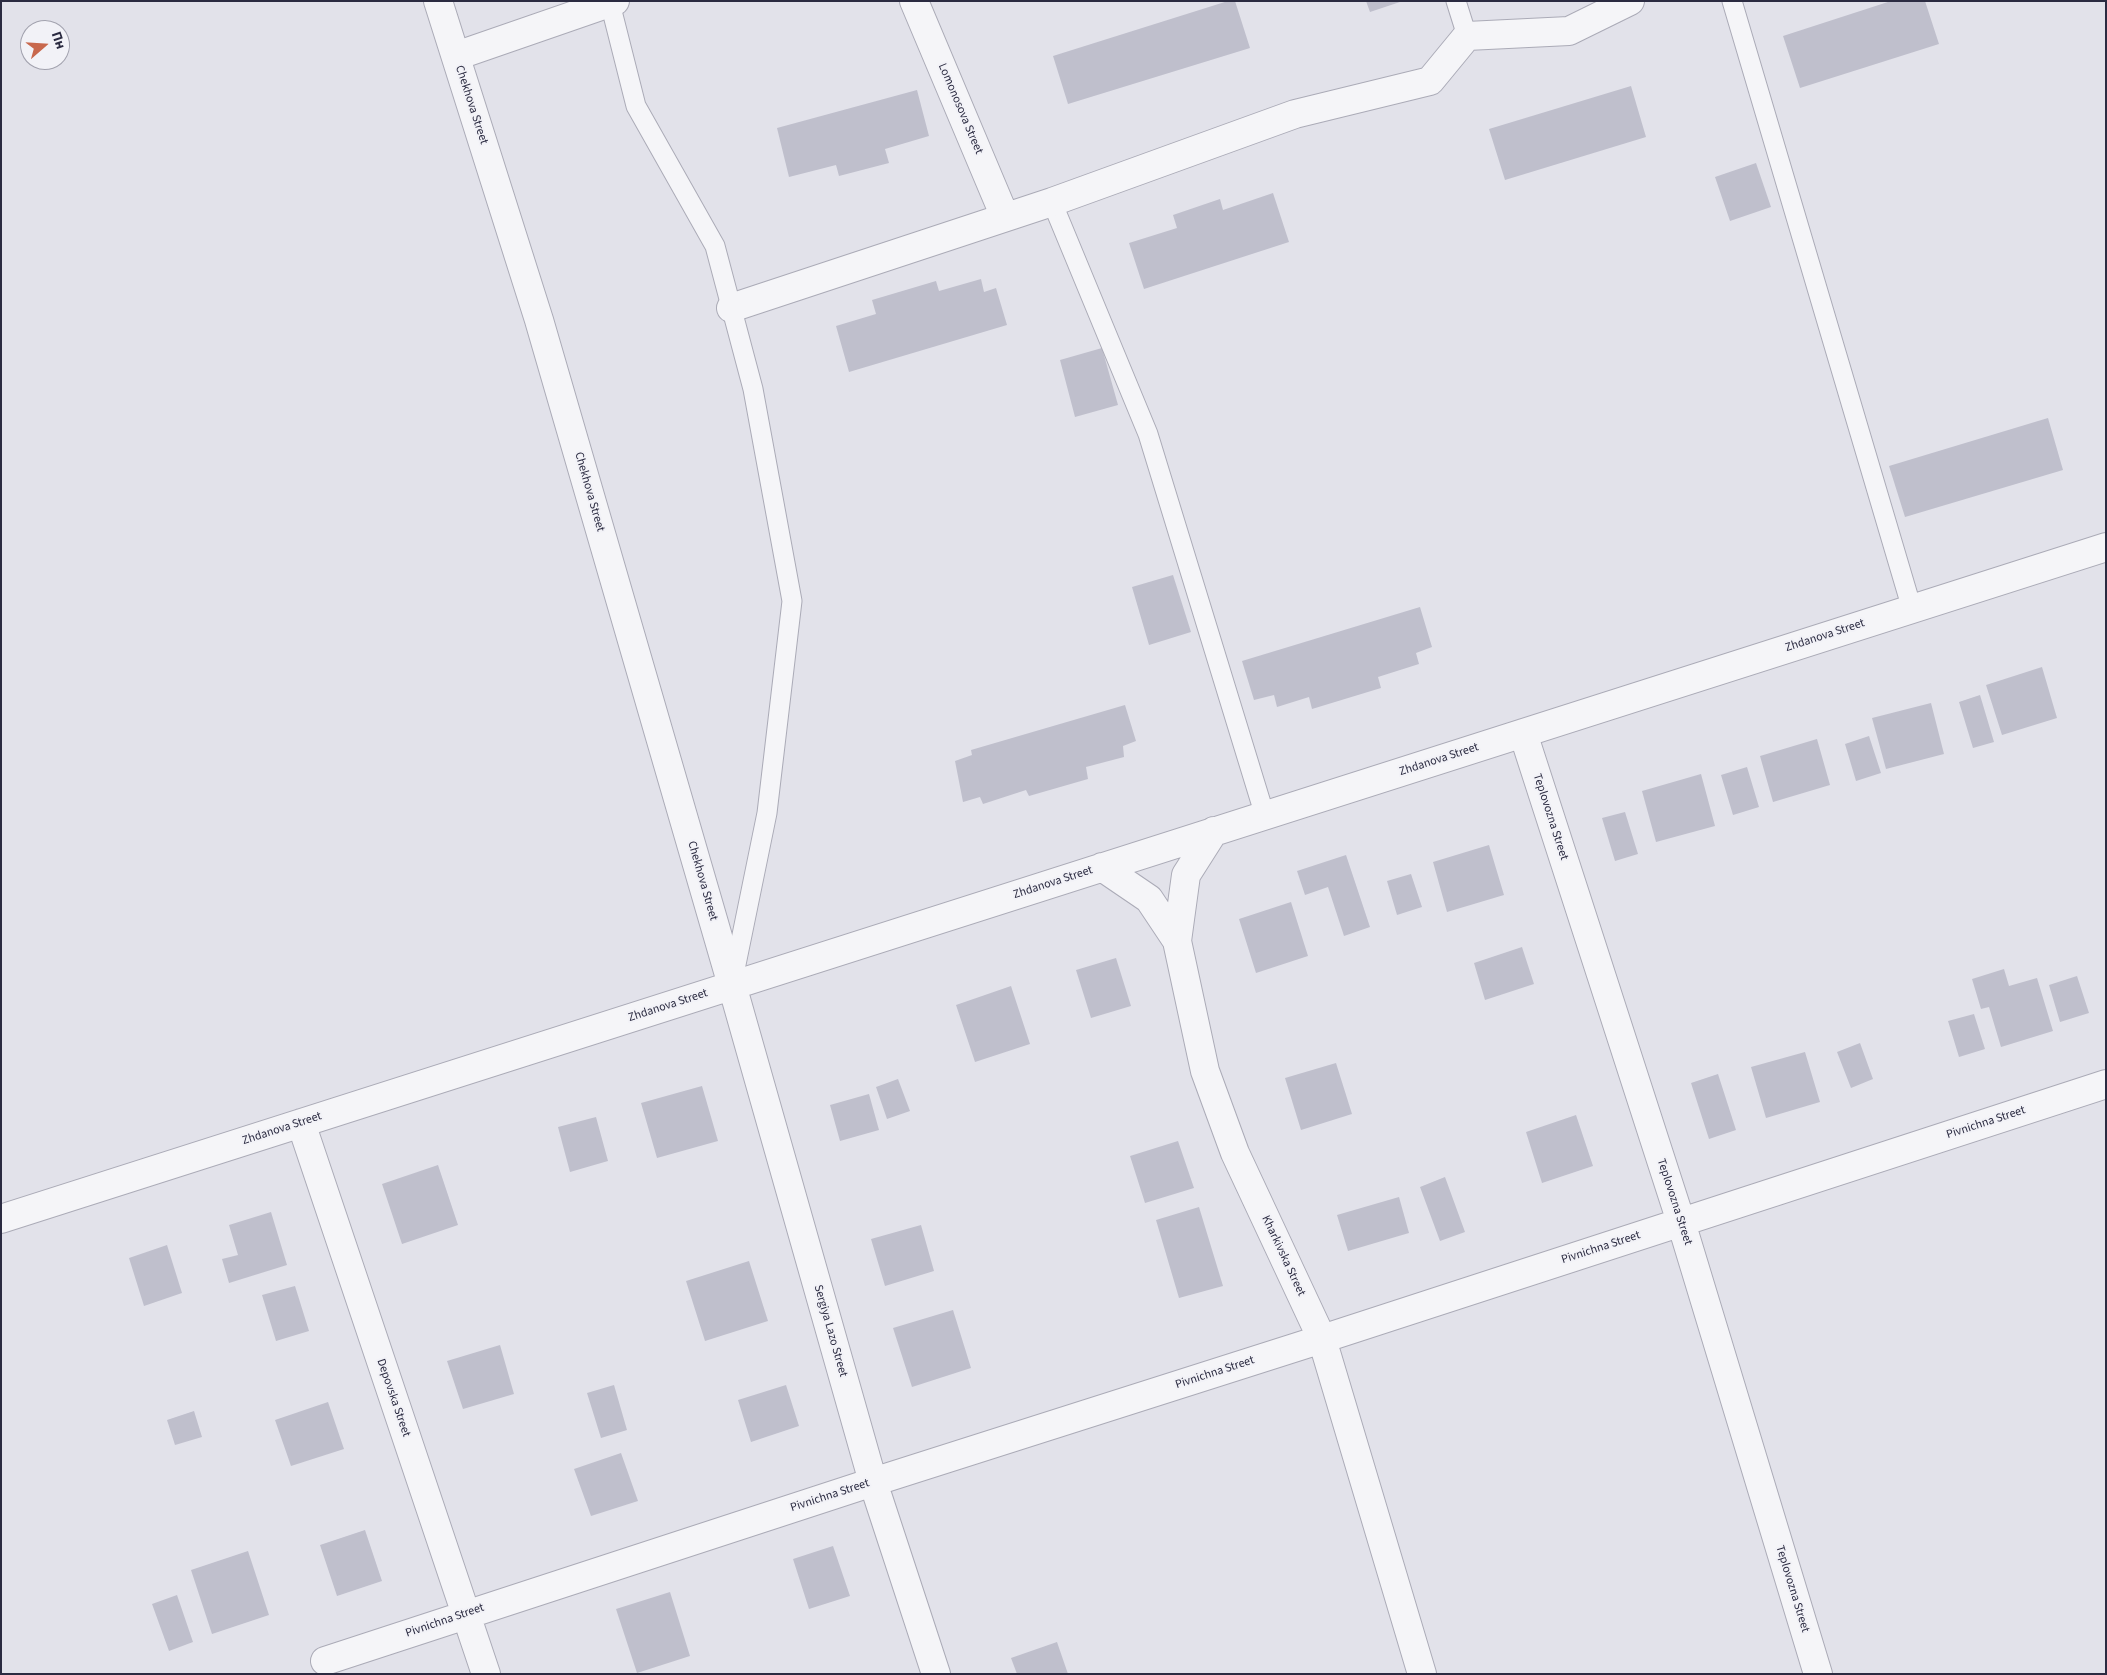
<!DOCTYPE html>
<html>
<head>
<meta charset="utf-8">
<style>
	body { margin:0 }
	#map { position:relative; width:2107px; height:1675px; overflow:hidden; background:#e2e2ea; font-family:"Source Sans 3",sans-serif }
	canvas { display:block }
	.frame { position:absolute; inset:0; border:2px solid #2b2b41; pointer-events:none }
	.north { position:absolute; left:20px; top:20px; width:50px; height:50px; box-sizing:border-box; background:#f2f2f7; border:1px solid #a2a2ae; border-radius:50%; rotate:71deg; font-size:14px; font-weight:700; line-height:20px; text-align:center; color:#2b2b41 }
	.north::after { content:''; display:block; margin:auto; width:18px; height:22px; background:#c8684d; clip-path:polygon(50% 0,100% 100%,50% 72%,0 100%) }
</style>
</head>
<body>
<div id="map">
<canvas width="2107" height="1675"></canvas>
<div class="frame"></div>
<div class="north">Пн</div>
</div>
<script>
const c = document.querySelector('canvas').getContext('2d');
c.lineJoin = 'round';
function fill(path, color) { c.fillStyle = color; c.fill(path, 'evenodd'); }
const poly = rows => new Path2D(rows.map(r => 'M' + r).join(''));
function strokePath(path, color, width, dash) { c.strokeStyle = color; c.lineWidth = width; c.lineCap = dash ? 'butt' : 'round'; c.setLineDash(dash || []); c.stroke(path); }
function label(font, color, halo, rows, align = 'center') {
  c.font = font + ' "Source Sans 3",sans-serif'; c.lineWidth = 4; c.setLineDash([]); c.textBaseline = 'middle'; c.strokeStyle = halo; c.fillStyle = color; for (const [text, x, y, turn = 0] of rows) {
    c.save(); c.translate(x, y); c.rotate((+turn || 0) * Math.PI / 180); c.textAlign = isNaN(turn) ? turn : align; if (halo) c.strokeText(text, 0, 0); c.fillText(text, 0, 0); c.restore();
  }
}
const building = poly([
	[1228,1,1235,1,1250,48,1068,104,1053,56],
	[1366,1,1400,1,1400,2,1370,12],
	[1891,1,1925,1,1939,44,1800,88,1783,36],
	[1631,86,1646,137,1505,180,1489,129],
	[917,90,929,136,885,149,889,163,839,176,836,165,789,177,777,128],
	[1756,163,1771,207,1730,221,1715,177],
	[1273,193,1289,242,1144,289,1129,243,1177,228,1173,215,1220,199,1223,210],
	[981,279,984,292,996,288,1007,325,849,372,836,326,876,314,872,300,936,281,939,291],
	[1102,348,1118,405,1075,417,1060,360],
	[2048,418,2063,470,1905,517,1889,466],
	[1173,575,1191,632,1149,645,1132,587],
	[1420,607,1432,647,1416,653,1419,664,1378,677,1381,688,1312,709,1309,697,1277,707,1274,695,1254,700,1242,661],
	[2042,667,2057,718,2002,735,1986,685],
	[1980,695,1994,742,1973,748,1959,702],
	[1931,703,1944,754,1886,769,1872,718],
	[1125,705,1136,741,1123,746,1124,757,1086,767,1088,779,1029,796,1026,790,983,804,980,797,963,802,955,761,972,755,971,750],
	[1869,736,1881,773,1856,781,1845,744],
	[1817,739,1830,785,1773,802,1760,756],
	[1747,767,1759,807,1733,815,1721,775],
	[1701,774,1715,826,1656,842,1642,791],
	[1625,812,1638,854,1615,861,1602,818],
	[1489,845,1504,895,1447,912,1433,862],
	[1346,855,1370,927,1344,936,1328,887,1305,895,1297,871],
	[1411,874,1422,907,1397,915,1387,881],
	[1291,902,1308,956,1256,973,1239,919],
	[1522,947,1534,984,1485,1000,1474,963],
	[1116,958,1131,1006,1091,1018,1076,970],
	[2004,969,2009,986,2037,978,2053,1031,2001,1047,1989,1007,1981,1009,1972,979],
	[2077,976,2089,1013,2060,1022,2049,985],
	[1011,986,1030,1044,975,1062,956,1005],
	[1974,1014,1985,1049,1959,1057,1948,1021],
	[1860,1043,1873,1079,1851,1088,1837,1052],
	[1805,1052,1820,1102,1766,1118,1751,1067],
	[1336,1063,1352,1114,1301,1130,1285,1078],
	[1718,1074,1736,1130,1709,1139,1691,1083],
	[898,1079,910,1111,887,1119,876,1087],
	[702,1086,718,1141,657,1158,641,1103],
	[869,1094,879,1130,840,1141,830,1105],
	[1576,1115,1593,1166,1542,1183,1526,1132],
	[596,1117,608,1161,570,1172,558,1127],
	[1178,1141,1194,1188,1145,1203,1130,1156],
	[438,1165,458,1225,402,1244,382,1184],
	[1445,1177,1465,1232,1440,1241,1420,1187],
	[1399,1197,1409,1233,1348,1251,1337,1215],
	[1199,1207,1223,1286,1179,1298,1156,1220],
	[271,1212,287,1265,229,1283,222,1259,238,1255,229,1225],
	[921,1225,934,1271,885,1286,871,1239],
	[167,1245,182,1293,144,1306,129,1258],
	[749,1261,768,1321,705,1341,686,1281],
	[295,1286,309,1331,276,1341,262,1295],
	[953,1310,971,1368,912,1387,893,1328],
	[500,1345,514,1394,463,1409,447,1361],
	[614,1385,627,1430,601,1438,587,1393],
	[786,1385,799,1426,751,1442,738,1400],
	[328,1402,344,1449,291,1466,275,1420],
	[194,1411,202,1437,175,1445,167,1420],
	[621,1453,638,1501,591,1516,574,1469],
	[365,1530,382,1581,337,1596,320,1545],
	[833,1546,850,1596,809,1609,793,1559],
	[248,1551,269,1615,212,1634,191,1570],
	[670,1592,690,1656,637,1673,616,1609],
	[177,1595,193,1642,169,1651,152,1604],
	[1057,1642,1068,1674,1017,1674,1011,1658]
]);
const service = poly([
	[1456,1,1467,36],
	[1732,1,1912,609],
	[610,3,636,106,715,246,753,389,792,601,767,813,733,979],
	[1052,202,1148,434,1265,816]
]);
const minor = poly([
	[438,1,539,320,732,985,873,1482,936,1674],
	[914,1,1005,217],
	[456,56,615,1],
	[731,308,1052,202,1295,114,1430,81,1467,36,1569,31,1630,1],
	[1523,733,1681,1222,1818,1674],
	[1102,867,1149,899,1177,941,1205,1071,1235,1153,1322,1339,1422,1674],
	[1177,941,1186,875,1214,831],
	[301,1123,486,1674],
	[1,1219,2106,547],
	[325,1661,873,1482,1322,1339,2106,1084]
]);
const streetNames = [
	["Chekhova Street",471,105,72],
	["Lomonosova Street",960,109,67],
	["Chekhova Street",589,492,74],
	["Zhdanova Street",1825,636,-18],
	["Zhdanova Street",1439,760,-18],
	["Teplovozna Street",1550,817,72],
	["Chekhova Street",702,881,74],
	["Zhdanova Street",1053,883,-18],
	["Zhdanova Street",668,1006,-18],
	["Pivnichna Street",1986,1123,-18],
	["Zhdanova Street",282,1129,-18],
	["Teplovozna Street",1674,1202,72],
	["Pivnichna Street",1601,1248,-18],
	["Kharkivska Street",1283,1256,65],
	["Sergiya Lazo Street",830,1331,74],
	["Pivnichna Street",1215,1373,-18],
	["Depovska Street",393,1398,71],
	["Pivnichna Street",830,1496,-18],
	["Teplovozna Street",1792,1589,73],
	["Pivnichna Street",445,1621,-19]
];
fill(building, '#bfbfcc');
strokePath(service, '#ababb7', 21);
strokePath(minor, '#ababb7', 30);
strokePath(service, '#f5f5f8', 19);
strokePath(minor, '#f5f5f8', 28);
label('12px', '#2b2b41', '#f2f2f7', streetNames);
</script>
</body>
</html>
